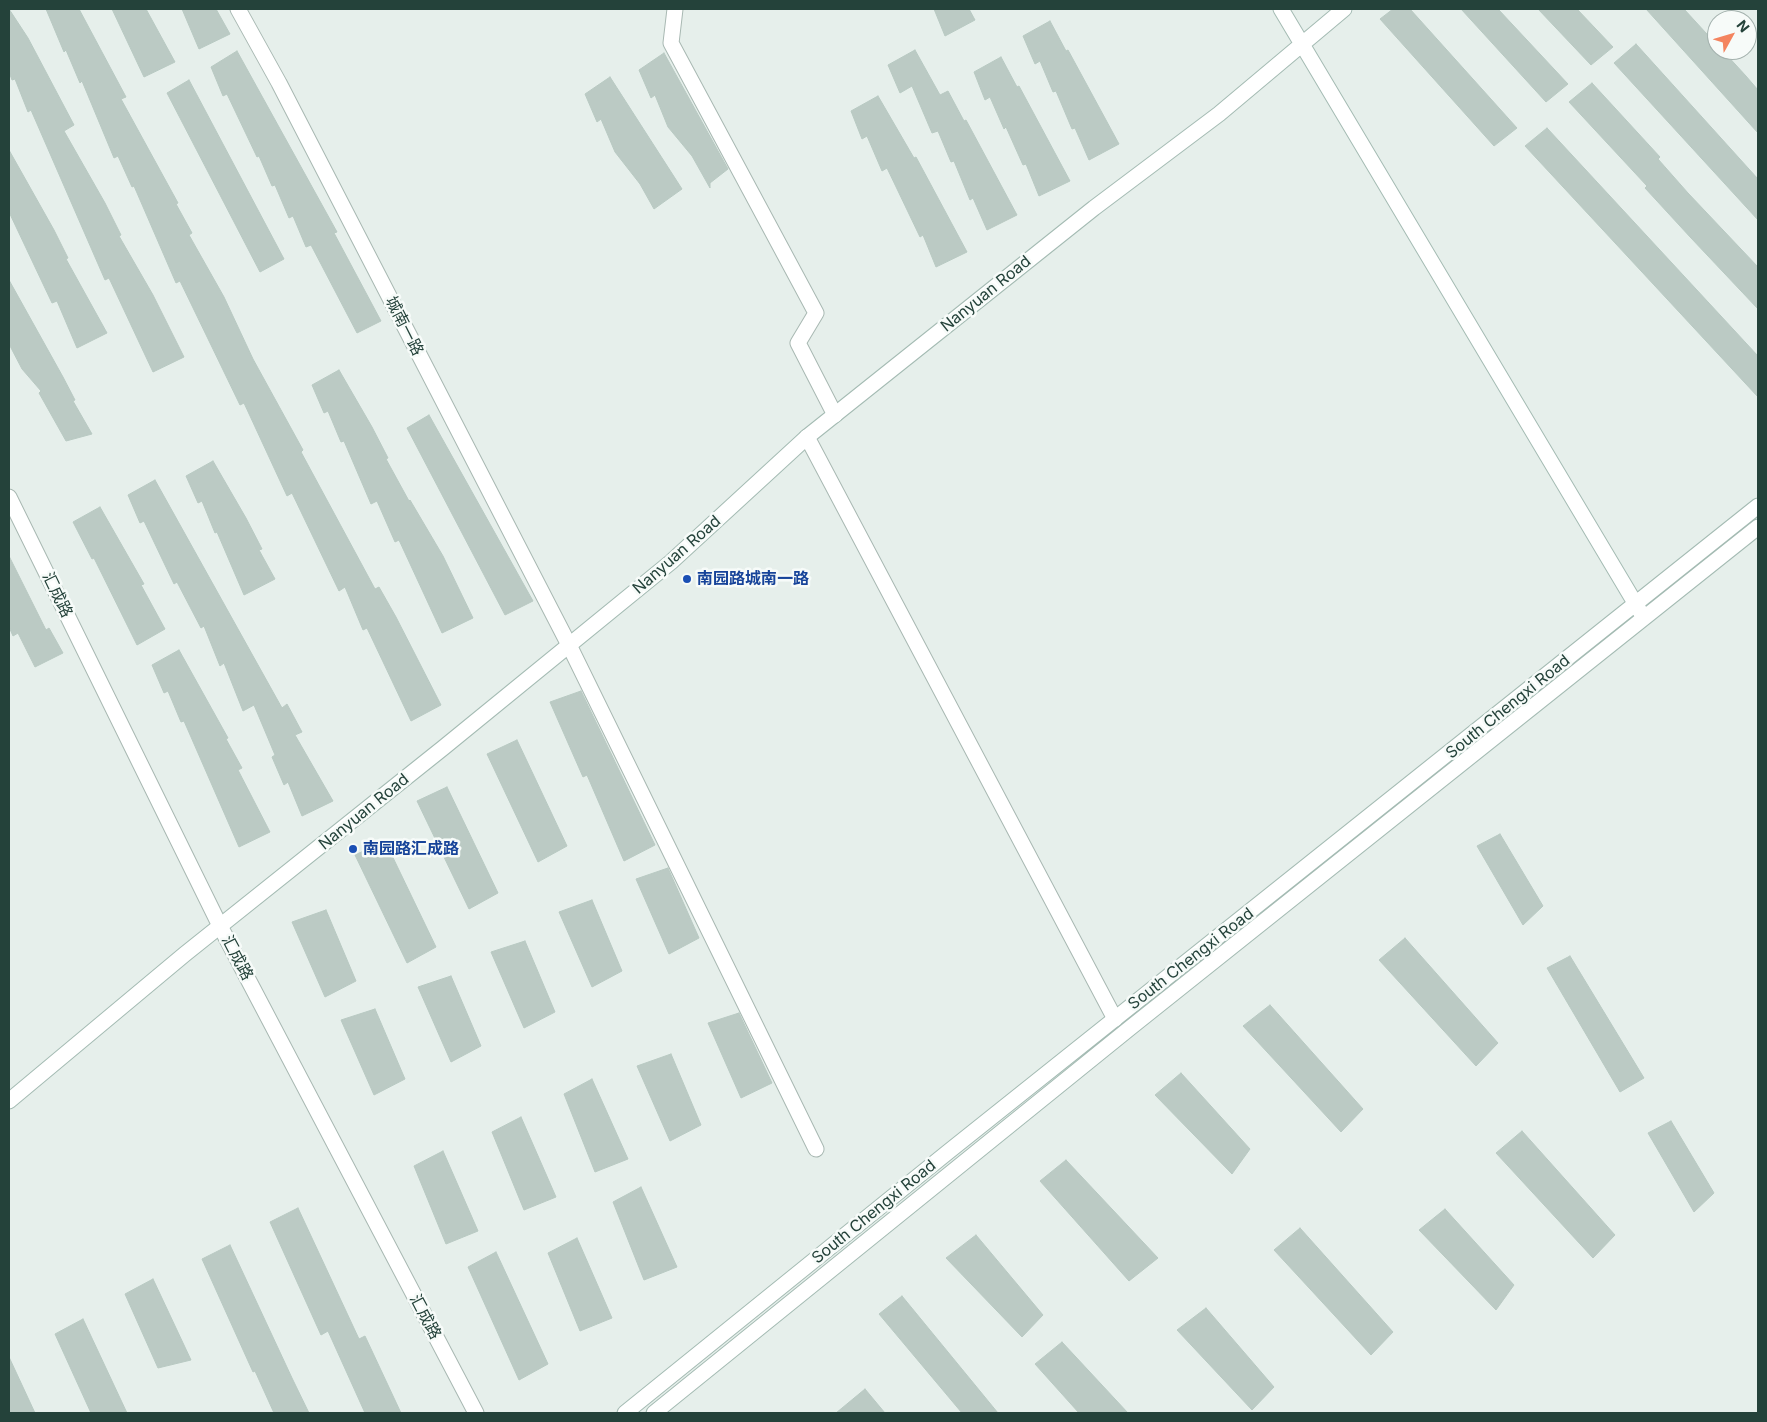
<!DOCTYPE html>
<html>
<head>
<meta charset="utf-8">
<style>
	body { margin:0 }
	#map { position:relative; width:1767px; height:1422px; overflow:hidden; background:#e6efeb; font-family:Inter,sans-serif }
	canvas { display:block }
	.frame { position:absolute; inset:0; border:10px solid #24423a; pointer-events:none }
	.north { position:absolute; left:1707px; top:10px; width:50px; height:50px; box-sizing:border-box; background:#f7fbf9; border:1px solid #a3b1ad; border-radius:50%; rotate:51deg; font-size:14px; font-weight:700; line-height:20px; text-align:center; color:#24423a }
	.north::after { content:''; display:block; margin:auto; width:18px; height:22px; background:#f4845f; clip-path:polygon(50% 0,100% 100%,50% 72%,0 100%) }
</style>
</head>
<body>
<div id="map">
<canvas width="1767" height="1422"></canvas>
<div class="frame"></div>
<div class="north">N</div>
</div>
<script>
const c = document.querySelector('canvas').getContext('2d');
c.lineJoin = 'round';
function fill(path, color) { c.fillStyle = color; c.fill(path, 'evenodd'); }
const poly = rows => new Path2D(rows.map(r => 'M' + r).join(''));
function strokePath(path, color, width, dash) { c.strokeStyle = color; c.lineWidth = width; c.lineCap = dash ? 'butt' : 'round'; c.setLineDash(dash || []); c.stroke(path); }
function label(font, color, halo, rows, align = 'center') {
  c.font = font + ' Inter,"Noto Sans SC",sans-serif'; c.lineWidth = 5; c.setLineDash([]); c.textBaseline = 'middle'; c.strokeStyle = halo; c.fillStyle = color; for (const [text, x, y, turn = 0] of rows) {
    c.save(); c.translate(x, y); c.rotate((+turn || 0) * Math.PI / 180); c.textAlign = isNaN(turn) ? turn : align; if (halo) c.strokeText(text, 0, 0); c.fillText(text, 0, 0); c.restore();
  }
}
const building = poly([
	[9,9,28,38,74,125,64,131,105,203,121,235,119,236,153,295,184,357,153,372,109,278,105,280,31,110,28,112,15,79,12,80,9,72,9,9],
	[46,9,79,9,126,97,121,99,178,203,176,204,192,233,189,235,224,297,253,359,303,450,301,452,375,589,379,587,396,617,441,705,411,721,367,628,363,630,345,587,339,591,292,493,287,496,244,403,240,405,180,281,176,283,134,186,132,187,118,156,114,158,82,81,80,83,66,50,64,52,46,9],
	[112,9,146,9,175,62,144,77,112,9],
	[182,9,216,9,230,34,199,49,182,9],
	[934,9,969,9,975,20,945,36,934,9],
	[1393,9,1410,9,1517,128,1494,146,1380,19,1393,9],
	[1461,9,1498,9,1568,84,1546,102,1461,9],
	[1538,9,1577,9,1613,47,1591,65,1538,9],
	[1646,9,1684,9,1717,45,1717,50,1724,52,1746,76,1758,90,1758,133,1646,9],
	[1050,21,1066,51,1068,50,1119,144,1089,160,1075,128,1072,129,1056,91,1053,92,1040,61,1035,64,1023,36,1050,21],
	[1636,44,1758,179,1758,220,1614,63,1636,44],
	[915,50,940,95,948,91,964,121,966,120,1017,215,987,230,973,198,970,200,954,161,951,162,938,131,932,133,912,86,900,93,888,65,915,50],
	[237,51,337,232,334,233,381,321,357,333,311,245,306,247,293,216,289,218,275,185,272,186,259,156,257,157,227,94,223,96,211,67,237,51],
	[664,53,728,169,710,183,710,188,692,156,668,127,655,95,651,98,639,70,664,53],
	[1001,57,1017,87,1019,86,1070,181,1039,196,1026,164,1023,165,1006,127,1004,129,990,97,985,100,974,72,1001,57],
	[610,77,682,189,654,209,640,184,615,152,601,119,597,122,585,94,610,77],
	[189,80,284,259,260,272,167,93,189,80],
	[1592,83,1660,157,1658,159,1688,193,1758,267,1758,309,1691,238,1645,188,1647,186,1569,102,1592,83],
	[878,96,914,158,916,157,967,252,936,267,923,235,920,237,887,168,882,171,867,136,862,139,851,111,878,96],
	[1547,128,1758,356,1758,397,1525,146,1547,128],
	[9,150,54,230,68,258,66,259,107,333,77,348,57,301,52,303,9,212,9,150],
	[9,280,63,377,75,400,73,401,92,434,66,441,39,393,41,391,22,369,9,344,9,280],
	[339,370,372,427,388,458,386,459,409,501,410,500,443,556,473,618,442,633,399,540,395,542,377,501,371,504,344,441,341,442,328,411,324,413,312,385,339,370],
	[429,415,533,601,505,615,407,428,429,415],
	[213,461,246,518,262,549,259,550,275,579,244,595,217,532,215,533,202,501,198,503,186,476,213,461],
	[155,480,282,708,287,704,302,732,295,735,333,801,302,816,288,782,284,785,272,757,275,755,254,705,243,711,224,663,220,666,204,626,201,628,177,582,174,584,144,521,140,523,128,495,155,480],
	[100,507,144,584,141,585,165,629,137,645,94,558,92,559,73,522,100,507],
	[9,556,46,630,49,628,63,653,35,667,18,633,13,636,9,627,9,556],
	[179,650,228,738,226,739,242,768,238,770,270,832,239,847,184,721,181,722,168,691,164,693,152,665,179,650],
	[581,691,655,845,624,861,587,775,583,777,550,702,581,691],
	[517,740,567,846,538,862,487,754,517,740],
	[447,787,498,893,469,909,417,801,447,787],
	[1500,834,1543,906,1523,925,1477,846,1500,834],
	[385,841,436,947,407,963,355,855,385,841],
	[668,868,699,938,669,954,636,879,668,868],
	[592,900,622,971,592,987,559,912,592,900],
	[326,910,356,981,325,997,292,922,326,910],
	[1405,938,1498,1043,1476,1066,1379,960,1405,938],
	[525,941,555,1012,524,1028,491,952,525,941],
	[1570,956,1644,1078,1620,1092,1547,968,1570,956],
	[451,976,481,1046,451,1062,418,987,451,976],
	[1270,1005,1363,1109,1341,1132,1243,1026,1270,1005],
	[375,1009,405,1079,374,1095,341,1020,375,1009],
	[739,1013,772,1083,741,1098,708,1023,739,1013],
	[671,1054,701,1125,670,1141,637,1066,671,1054],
	[1181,1073,1250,1149,1232,1174,1155,1095,1181,1073],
	[592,1079,628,1159,595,1172,564,1094,592,1079],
	[521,1117,556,1197,524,1210,492,1132,521,1117],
	[1671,1121,1714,1193,1694,1212,1648,1133,1671,1121],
	[1522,1131,1615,1235,1593,1258,1496,1153,1522,1131],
	[443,1151,478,1231,446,1244,414,1166,443,1151],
	[1066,1160,1158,1258,1129,1281,1040,1181,1066,1160],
	[641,1187,677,1267,644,1280,613,1202,641,1187],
	[298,1208,359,1339,365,1336,401,1413,365,1413,328,1331,321,1335,270,1222,298,1208],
	[1445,1209,1514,1285,1496,1310,1419,1230,1445,1209],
	[1300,1228,1393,1332,1371,1355,1274,1250,1300,1228],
	[976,1235,1043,1315,1022,1337,946,1258,976,1235],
	[577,1238,612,1318,580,1331,548,1253,577,1238],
	[230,1245,292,1378,309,1413,274,1413,255,1371,253,1372,202,1259,230,1245],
	[496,1252,548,1364,519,1380,468,1267,496,1252],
	[153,1279,191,1360,158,1368,125,1294,153,1279],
	[902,1296,998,1413,962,1413,879,1314,902,1296],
	[1206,1308,1274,1387,1252,1410,1177,1330,1206,1308],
	[83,1319,127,1413,91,1413,55,1334,83,1319],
	[1062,1342,1128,1413,1079,1413,1035,1364,1062,1342],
	[9,1357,35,1413,9,1413,9,1357],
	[865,1389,885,1413,836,1413,865,1389]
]);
const street = poly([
	[238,9,279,83,569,645,816,1149],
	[675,9,671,43,816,313,798,343,835,415],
	[807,437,1115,1019],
	[9,497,220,926,476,1413]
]);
const secondary = poly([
	[1281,9,1641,613],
	[9,1101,185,954,443,748,671,562,807,437,1094,208,1219,114,1344,9],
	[625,1413,948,1152,1758,506],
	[654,1413,1130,1028,1758,527]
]);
const markers = [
	[687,579,5,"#1a4fb4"],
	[353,849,5,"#1a4fb4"]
];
const streetNames = [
	["Nanyuan Road",986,294,-39],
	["城南一路",404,326,63],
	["Nanyuan Road",677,555,-41],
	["汇成路",57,595,64],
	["South Chengxi Road",1508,707,-39],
	["Nanyuan Road",364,812,-39],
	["汇成路",237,958,62],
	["South Chengxi Road",1191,959,-38],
	["South Chengxi Road",874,1212,-39],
	["汇成路",425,1317,62]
];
const transitNames = [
	["南园路城南一路",697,579],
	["南园路汇成路",363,849]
];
fill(building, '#bbcac4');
strokePath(building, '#b8c9c2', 1);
strokePath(street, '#a8b8b2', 17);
strokePath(secondary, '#a4bbb3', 17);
strokePath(street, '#fff', 15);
strokePath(secondary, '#fff', 15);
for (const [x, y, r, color] of markers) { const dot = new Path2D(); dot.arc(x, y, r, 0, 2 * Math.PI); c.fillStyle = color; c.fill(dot); strokePath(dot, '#f7fbf9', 2); }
label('16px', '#24423a', '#f7fbf9', streetNames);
label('bold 16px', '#164399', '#f7fbf9', transitNames, 'left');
</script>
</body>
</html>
